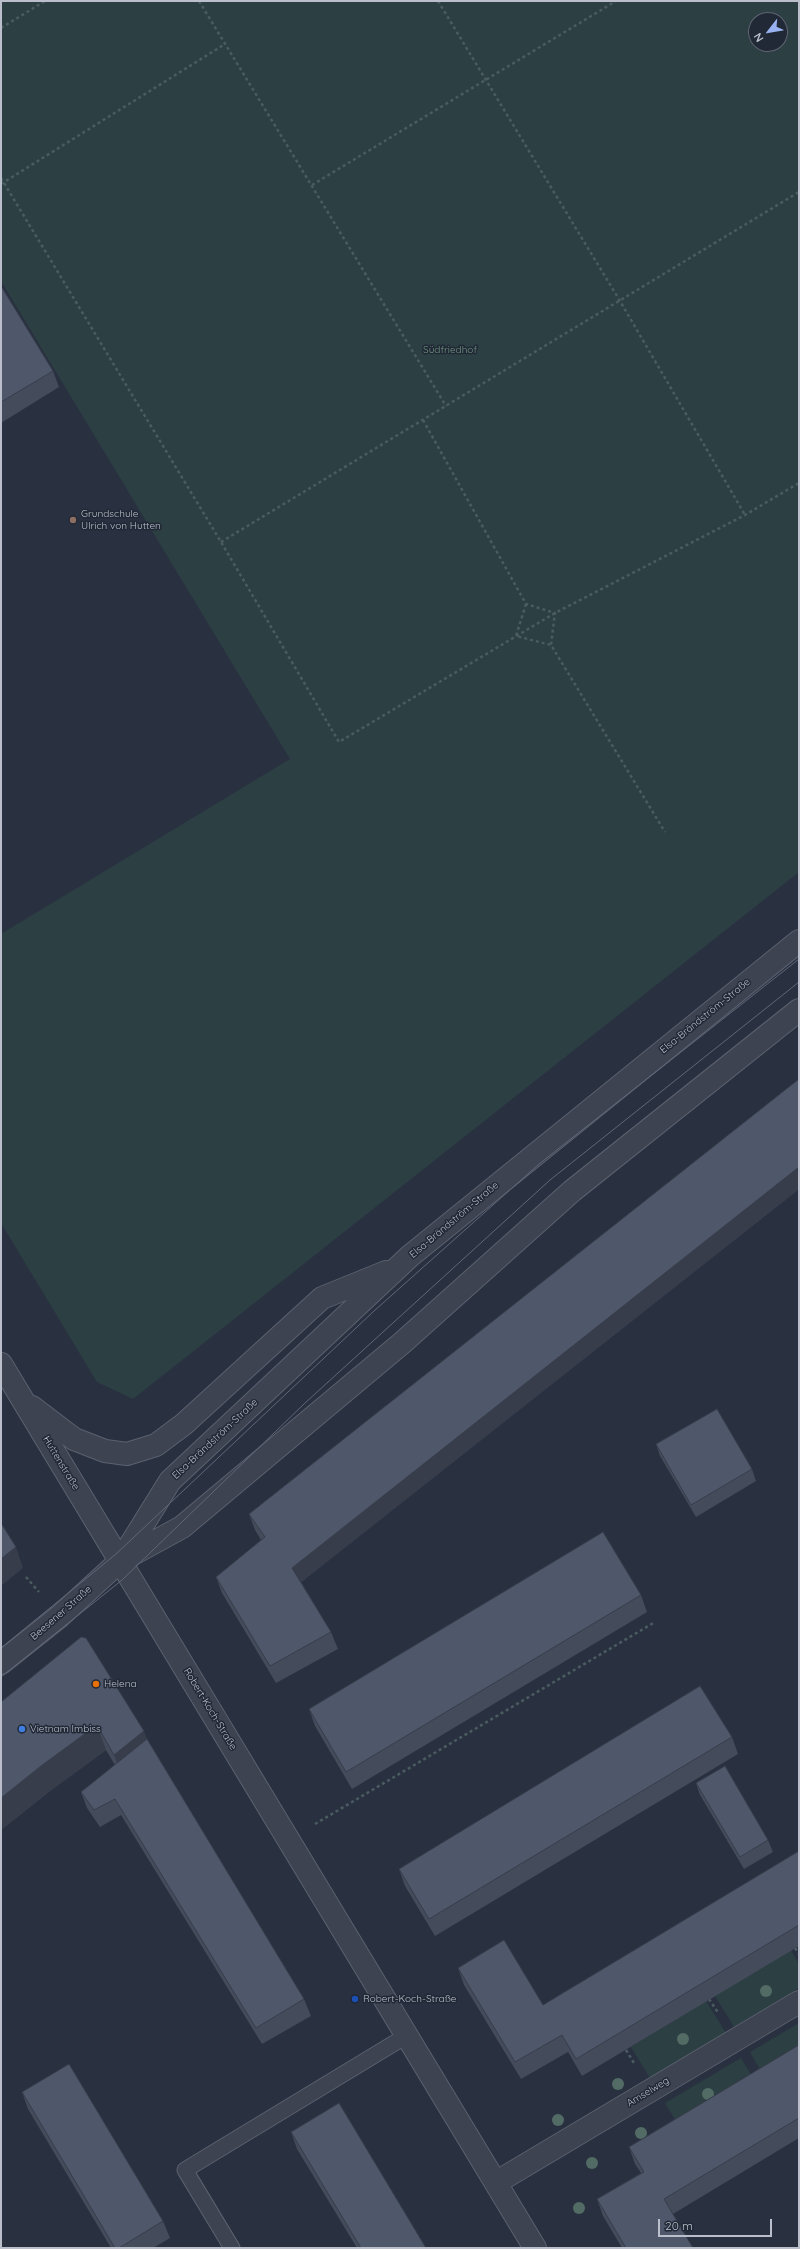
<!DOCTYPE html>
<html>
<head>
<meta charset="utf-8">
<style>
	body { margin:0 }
	#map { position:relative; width:800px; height:2249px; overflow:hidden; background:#293141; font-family:Quicksand,sans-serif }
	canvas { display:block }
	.frame { position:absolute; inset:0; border:2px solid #babfcb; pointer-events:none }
	.north { position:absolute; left:748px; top:12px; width:40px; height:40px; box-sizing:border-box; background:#212836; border:1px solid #5e6472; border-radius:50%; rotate:239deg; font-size:11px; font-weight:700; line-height:16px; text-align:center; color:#babfcb }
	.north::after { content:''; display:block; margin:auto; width:14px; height:18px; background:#98b2f1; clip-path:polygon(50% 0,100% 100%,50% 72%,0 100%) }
	.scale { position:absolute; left:658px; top:2219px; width:114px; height:18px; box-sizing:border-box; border:2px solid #babfcb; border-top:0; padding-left:5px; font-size:12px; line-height:14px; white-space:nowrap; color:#babfcb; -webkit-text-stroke:3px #212836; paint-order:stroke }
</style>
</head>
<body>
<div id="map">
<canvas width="800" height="2249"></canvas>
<div class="frame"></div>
<div class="north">N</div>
<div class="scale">20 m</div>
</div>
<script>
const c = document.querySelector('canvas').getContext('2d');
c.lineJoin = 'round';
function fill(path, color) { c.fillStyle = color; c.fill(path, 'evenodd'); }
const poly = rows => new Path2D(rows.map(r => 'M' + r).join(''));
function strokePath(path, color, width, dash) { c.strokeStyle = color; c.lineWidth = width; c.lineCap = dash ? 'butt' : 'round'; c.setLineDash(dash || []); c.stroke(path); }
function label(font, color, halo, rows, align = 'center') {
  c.font = font + ' Quicksand,sans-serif'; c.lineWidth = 3; c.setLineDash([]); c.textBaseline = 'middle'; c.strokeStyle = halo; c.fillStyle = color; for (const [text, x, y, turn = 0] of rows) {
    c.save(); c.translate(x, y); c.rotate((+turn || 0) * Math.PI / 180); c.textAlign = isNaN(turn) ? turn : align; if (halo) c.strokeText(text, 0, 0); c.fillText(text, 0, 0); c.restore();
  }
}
const green = poly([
	[1,1,799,1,799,872,133,1399,97,1382,1,1223,1,934,290,759,1,281],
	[756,20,780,20,780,44,756,44],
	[791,1950,799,1964,799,1988,734,2027,715,1996],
	[706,2001,726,2033,650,2078,631,2047],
	[799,2023,799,2065,768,2084,750,2052],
	[741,2058,760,2089,684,2134,665,2103]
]);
const path = poly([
	[199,1,446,406],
	[438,1,620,301,745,515],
	[1,28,45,1],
	[1,178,221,542,339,742,555,613,745,515,799,483],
	[1,184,225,44],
	[312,185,616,1],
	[423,420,526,604,555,613,551,645],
	[221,542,799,192],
	[526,604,516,636,551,645,665,832],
	[26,1577,39,1592],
	[315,1824,655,1622],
	[795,1948,799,1954],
	[709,1999,719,2014],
	[626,2050,634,2063]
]);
const service = poly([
	[232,2248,185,2170,406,2036]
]);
const minor = poly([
	[497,2182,799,2002]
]);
const tertiary = poly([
	[1,1364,535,2248],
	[32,1407,74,1439,105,1451,127,1454,156,1445,184,1424,322,1298,386,1272],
	[121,1560,170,1481,410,1256,799,941],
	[1,1663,60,1616,120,1561,182,1527,402,1343,572,1191,799,1010]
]);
const tram = poly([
	[1,1648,116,1554,374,1311,539,1164,799,959],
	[1,1677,122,1580,305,1403,550,1180,799,982]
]);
const trees = [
	[766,1991],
	[683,2039],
	[618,2084],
	[708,2094],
	[558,2120],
	[641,2133],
	[592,2163],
	[579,2208]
];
const wall = poly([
	[1,286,53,371,59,387,1,423],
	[799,1079,799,1189,301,1582,331,1632,338,1649,276,1683,222,1593,216,1577,261,1540,255,1530,249,1514],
	[656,1444,752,1469,756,1481,696,1517,660,1456],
	[641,1595,647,1612,352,1789,315,1726,309,1709],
	[1,1702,147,1739,304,1999,311,2016,262,2044,121,1815,100,1827,87,1808,81,1792,115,1765,106,1750,50,1791,1,1830],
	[732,1737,738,1754,435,1936,405,1886,399,1869],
	[696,1783,768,1840,773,1852,744,1869,700,1795],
	[799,1851,799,1946,582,2076,568,2052,521,2079,464,1985,458,1968,543,2005],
	[799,2045,799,2138,673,2214,693,2248,622,2248,603,2216,597,2199,641,2173,635,2164,629,2147],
	[22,2092,163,2221,170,2238,153,2248,111,2248,28,2109],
	[291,2132,426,2248,357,2248,297,2149]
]);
const shadedWall = poly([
	[799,1167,799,1189,299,1584,292,1568],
	[16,1547,23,1568,1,1586,1,1559],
	[97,1725,106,1750,50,1791,1,1830,1,1798,41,1766],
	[144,1731,153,1755,123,1779,114,1755]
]);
const building = poly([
	[1,286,53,371,1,402,1,286],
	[799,1079,799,1167,292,1568,331,1632,270,1666,216,1577,265,1537,249,1514,799,1079],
	[717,1409,752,1469,691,1505,656,1444,717,1409],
	[1,1523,16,1547,1,1559,1,1523],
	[603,1532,641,1595,346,1772,309,1709,603,1532],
	[81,1637,86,1638,144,1731,114,1755,97,1725,41,1766,1,1798,1,1702,81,1637],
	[700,1686,732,1737,429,1919,399,1869,700,1686],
	[147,1739,304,1999,256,2028,115,1799,94,1810,81,1792,147,1739],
	[725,1766,768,1840,740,1857,696,1783,725,1766],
	[799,1851,799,1925,576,2059,562,2035,515,2062,458,1968,504,1940,543,2005,799,1851],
	[799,2045,799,2118,664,2199,693,2248,626,2248,597,2199,644,2172,629,2147,799,2045],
	[69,2064,163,2221,119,2248,115,2248,22,2092,69,2064],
	[339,2103,426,2248,361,2248,291,2132,339,2103]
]);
const markers = [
	[73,520,4,"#8d6e63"],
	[96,1684,4,"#e8710a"],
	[22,1729,4,"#3f7fe0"],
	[355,1999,4,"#1a4fb4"]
];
const parkNames = [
	["Südfriedhof",450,350]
];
const poiNames = [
	["Grundschule",81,514],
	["Ulrich von Hutten",81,526],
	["Helena",104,1684],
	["Vietnam Imbiss",30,1729],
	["Robert-Koch-Straße",363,1999]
];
const streetNames = [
	["Elsa-Brändström-Straße",705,1016,-39],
	["Elsa-Brändström-Straße",454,1220,-40],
	["Elsa-Brändström-Straße",215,1439,-43],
	["Huttenstraße",61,1463,59],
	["Beesener Straße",61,1613,-41],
	["Robert-Koch-Straße",210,1709,59],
	["Amselweg",648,2092,-31]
];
fill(green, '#2c3f43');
strokePath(service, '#5b616e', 17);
strokePath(minor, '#5b616e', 24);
strokePath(tertiary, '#5b616e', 24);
strokePath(path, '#4b5c61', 2.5, [3, 3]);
strokePath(service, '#3d4351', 15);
strokePath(minor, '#3d4351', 22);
strokePath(tertiary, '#3d4351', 22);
strokePath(tram, '#5f6778', 1);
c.fillStyle = '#526b64';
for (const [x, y] of trees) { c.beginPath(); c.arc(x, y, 6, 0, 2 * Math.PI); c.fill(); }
fill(wall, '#444b5b');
fill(shadedWall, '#373d4a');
fill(building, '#4f576a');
strokePath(building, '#373d4a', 1);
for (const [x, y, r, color] of markers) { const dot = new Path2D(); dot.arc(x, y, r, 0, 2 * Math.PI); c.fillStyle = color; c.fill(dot); strokePath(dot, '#212836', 1.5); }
label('10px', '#739a80', '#212836', parkNames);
label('10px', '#babfcb', '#212836', poiNames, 'left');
label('10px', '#babfcb', '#212836', streetNames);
</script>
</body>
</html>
